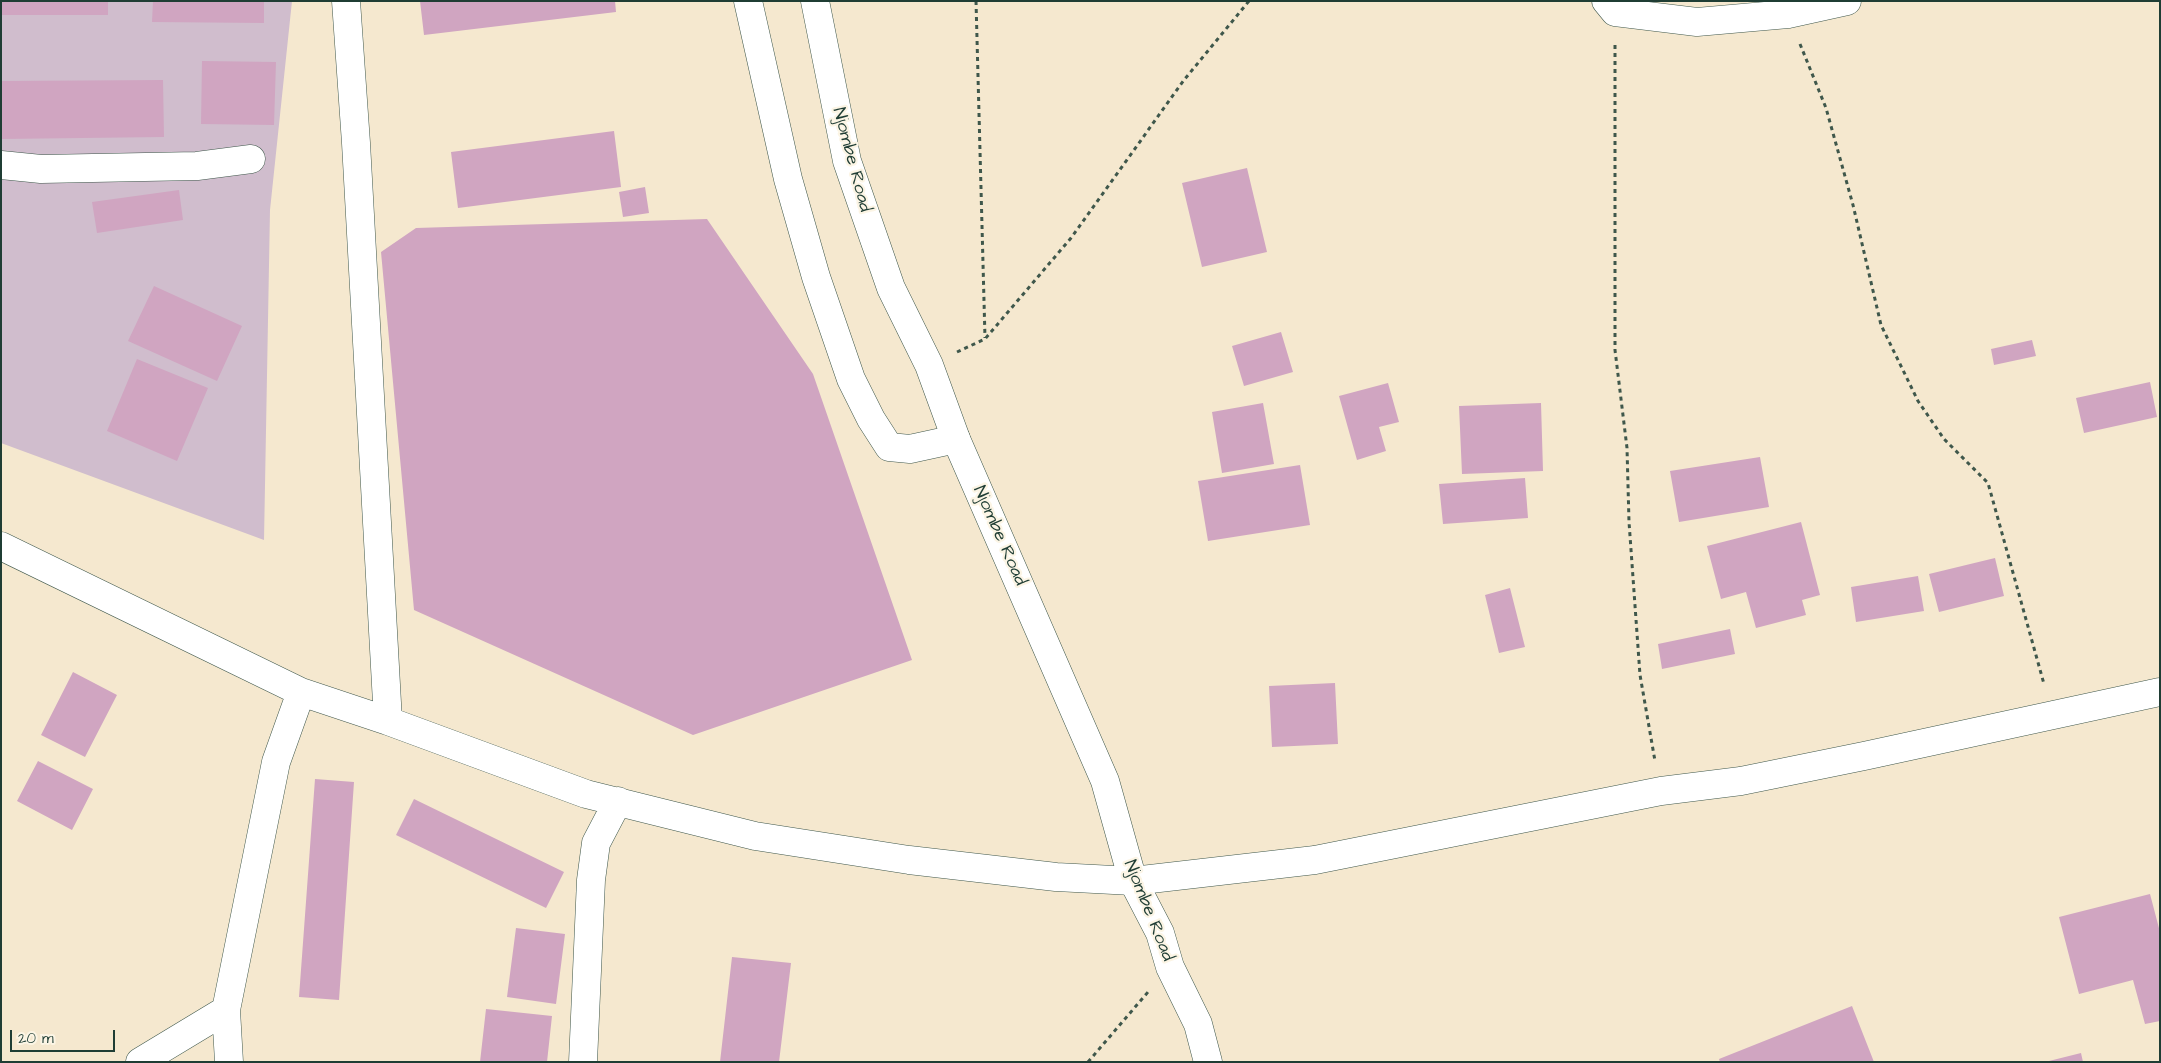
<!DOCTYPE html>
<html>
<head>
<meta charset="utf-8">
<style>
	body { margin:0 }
	#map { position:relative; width:2161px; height:1063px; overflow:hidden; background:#f5e8cf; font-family:"Architects Daughter",sans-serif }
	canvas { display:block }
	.frame { position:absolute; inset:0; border:2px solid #1f3d34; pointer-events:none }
	.scale { position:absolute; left:10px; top:1030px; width:105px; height:22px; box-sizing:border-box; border:2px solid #1f3d34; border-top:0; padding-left:6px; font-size:15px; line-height:18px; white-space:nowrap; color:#1f3d34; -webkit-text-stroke:4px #fcf5e5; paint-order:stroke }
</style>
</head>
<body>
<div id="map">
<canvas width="2161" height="1063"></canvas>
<div class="frame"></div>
<div class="scale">20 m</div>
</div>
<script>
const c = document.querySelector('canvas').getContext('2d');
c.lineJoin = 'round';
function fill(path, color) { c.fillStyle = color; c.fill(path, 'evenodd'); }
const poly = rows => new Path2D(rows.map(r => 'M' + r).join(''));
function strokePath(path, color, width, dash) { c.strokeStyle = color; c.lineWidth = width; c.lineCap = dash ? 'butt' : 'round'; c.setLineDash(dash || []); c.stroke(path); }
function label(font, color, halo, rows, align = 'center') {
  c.font = font + ' "Architects Daughter",sans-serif'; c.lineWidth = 4.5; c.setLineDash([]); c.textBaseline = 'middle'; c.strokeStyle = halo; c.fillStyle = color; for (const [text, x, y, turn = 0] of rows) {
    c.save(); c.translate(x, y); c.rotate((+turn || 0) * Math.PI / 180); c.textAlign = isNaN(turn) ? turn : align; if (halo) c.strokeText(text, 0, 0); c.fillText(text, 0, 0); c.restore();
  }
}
const industrial = poly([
	[1,1,292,1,270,210,264,540,1,443]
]);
const building = poly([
	[1,1,108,1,108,15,1,15],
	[153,1,264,1,264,23,152,22],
	[420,1,615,1,616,12,424,35],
	[202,61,276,62,274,125,201,124],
	[163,80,164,137,1,139,1,81],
	[614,131,621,187,458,208,451,152],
	[1247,168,1267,252,1202,267,1182,183],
	[645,187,649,213,623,217,619,192],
	[179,190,183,220,97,233,92,202],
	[707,219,813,374,912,660,693,735,414,610,381,252,416,228],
	[154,286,242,326,217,381,128,341],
	[1281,332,1293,372,1244,386,1232,346],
	[2032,340,2036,356,1994,365,1991,349],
	[137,359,208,388,177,461,107,431],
	[2150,382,2157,417,2084,433,2076,398],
	[1388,383,1399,422,1379,427,1386,451,1357,460,1339,396],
	[1263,403,1274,464,1222,473,1212,412],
	[1541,403,1543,471,1462,474,1459,406],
	[1760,457,1769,507,1679,522,1670,471],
	[1300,465,1310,525,1208,541,1198,481],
	[1525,478,1528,518,1443,524,1439,484],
	[1801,522,1820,595,1802,600,1806,615,1756,628,1746,592,1721,599,1707,546],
	[1995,558,2004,596,1939,612,1929,574],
	[1918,576,1924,611,1856,622,1851,587],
	[1510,588,1525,647,1499,653,1485,595],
	[1730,629,1735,654,1662,669,1658,644],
	[73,672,117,695,85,757,41,735],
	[1335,683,1338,744,1272,747,1269,686],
	[38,761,93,789,72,830,17,801],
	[315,779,354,782,339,1000,299,997],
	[414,799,564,872,546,908,396,835],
	[2150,894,2160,932,2160,1021,2145,1024,2133,980,2079,994,2059,917],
	[516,928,565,934,556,1004,507,997],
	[732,957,791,963,779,1062,720,1062],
	[1852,1006,1874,1062,1720,1062,1719,1059],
	[486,1009,552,1016,547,1062,480,1062],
	[2081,1053,2083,1062,2049,1062,2049,1061]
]);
const path = poly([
	[976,1,985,338],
	[1800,44,1826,108,1853,205,1881,325,1918,401,1944,439,1988,483,2044,684],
	[1615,45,1615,350,1627,448,1629,522,1640,675,1655,761],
	[957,352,985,339,1071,238,1184,80,1249,1],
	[1088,1062,1148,992]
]);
const minor = poly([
	[346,1,356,143,388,721],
	[748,1,788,179,816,277,851,379,871,419,889,447,910,449,956,439],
	[1606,1,1615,12,1697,22,1788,14,1847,1],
	[1,165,41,169,197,166,251,159],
	[1,546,301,692,388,721,586,794,755,836,909,860,1056,877,1133,881,1315,860,1661,791,1741,781,1864,756,2160,692],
	[140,1062,226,1010],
	[229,1062,226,1010,276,762,301,692],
	[583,1062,591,880,596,843,618,801]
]);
const highway = poly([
	[815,1,847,161,891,288,929,365,956,439,1105,781,1133,881,1160,933,1170,967,1198,1024,1208,1062]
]);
const streetNames = [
	["Njombe Road",851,160,75],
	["Njombe Road",999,536,66],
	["Njombe Road",1148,911,68]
];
fill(industrial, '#d0bdcd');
fill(building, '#d0a5c1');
strokePath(minor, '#3f574b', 29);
strokePath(highway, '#3f574b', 29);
strokePath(path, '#3f574b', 3, [4, 4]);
strokePath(minor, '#fff', 28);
strokePath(highway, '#fff', 28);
label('18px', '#1f3d34', '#fcf5e5', streetNames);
</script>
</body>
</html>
